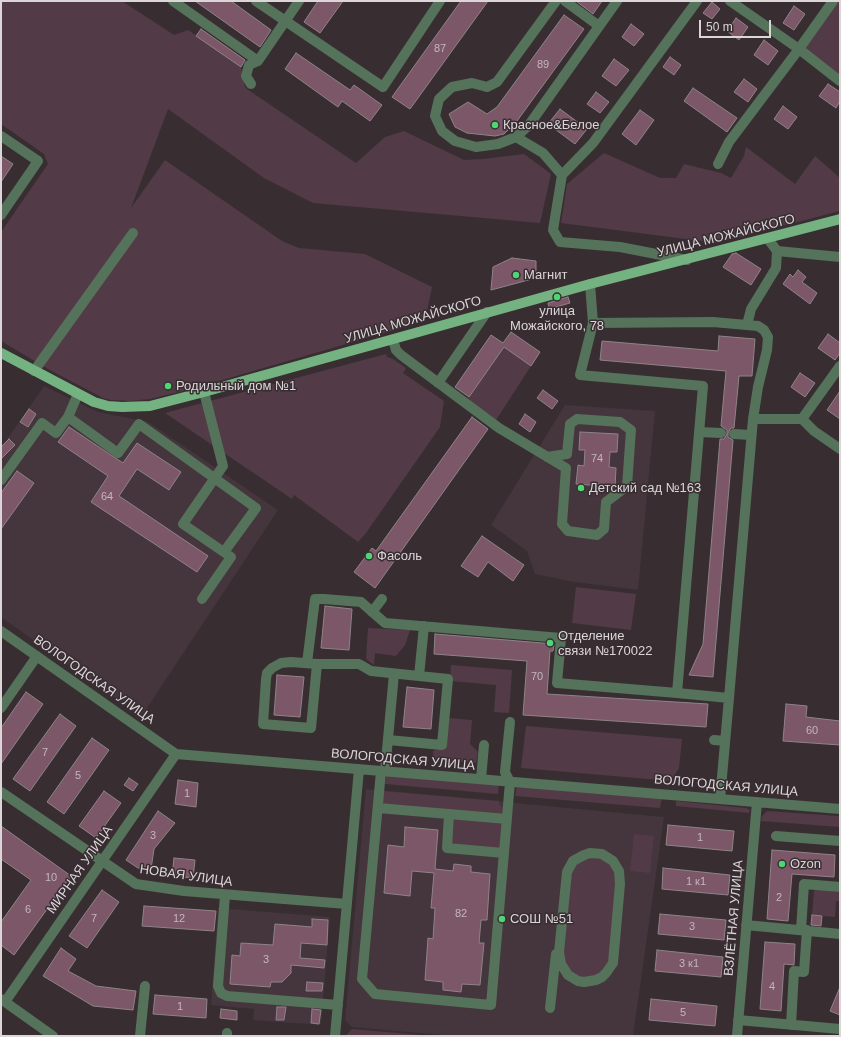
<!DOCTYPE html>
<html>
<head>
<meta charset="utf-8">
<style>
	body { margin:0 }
	#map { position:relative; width:841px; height:1037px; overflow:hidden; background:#382e32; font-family:Helvetica,sans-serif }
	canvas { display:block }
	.frame { position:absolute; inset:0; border:2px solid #dcd6d9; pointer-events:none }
	.scale { position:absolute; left:699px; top:20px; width:72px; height:18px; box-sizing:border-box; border:2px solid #dcd6d9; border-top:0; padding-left:5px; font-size:12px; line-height:14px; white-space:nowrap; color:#dcd6d9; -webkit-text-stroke:3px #382e32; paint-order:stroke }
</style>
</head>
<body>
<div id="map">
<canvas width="841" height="1037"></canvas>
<div class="frame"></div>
<div class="scale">50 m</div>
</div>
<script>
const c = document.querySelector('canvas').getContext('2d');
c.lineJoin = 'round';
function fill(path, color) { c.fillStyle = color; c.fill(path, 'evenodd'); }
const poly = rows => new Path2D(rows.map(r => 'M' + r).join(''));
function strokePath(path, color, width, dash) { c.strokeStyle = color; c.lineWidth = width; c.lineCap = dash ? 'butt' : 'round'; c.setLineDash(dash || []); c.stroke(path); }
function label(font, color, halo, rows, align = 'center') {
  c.font = font + ' Helvetica,sans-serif'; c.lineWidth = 3; c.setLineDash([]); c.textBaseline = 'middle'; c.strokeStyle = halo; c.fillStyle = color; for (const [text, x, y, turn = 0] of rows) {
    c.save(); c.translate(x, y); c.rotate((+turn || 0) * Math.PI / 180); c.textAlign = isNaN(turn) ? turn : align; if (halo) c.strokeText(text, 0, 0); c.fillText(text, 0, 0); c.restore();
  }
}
const built = poly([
	[44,386,98,412,148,422,278,510,141,717,1,617,1,448],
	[565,405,655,411,638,590,574,582,535,574,527,551,491,525],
	[366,789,664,817,633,1036,453,1036,352,1027,345,1020],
	[218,908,330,917,321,1025,253,1020,254,1009,211,1005]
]);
const green = poly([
	[1,1,122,1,174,35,188,30,241,67,245,87,247,89,356,163,385,137,404,131,464,160,483,159,524,154,551,174,540,223,313,203,264,178,168,109,131,208,165,160,282,241,299,248,365,254,432,287,425,321,195,388,150,399,130,401,111,400,103,398,48,369,1,341,1,232,48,164,44,154,1,124],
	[838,1,840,1,840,75,805,49],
	[746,147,795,184,815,156,840,178,840,211,717,243,561,223,567,184,604,153,660,178,676,178,684,164,721,173,731,178,744,156],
	[504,347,531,366,496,420,467,400],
	[386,354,387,357,393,359,406,368,403,373,444,401,440,427,366,533,358,542,294,495,292,499,165,413],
	[576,587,636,594,631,630,572,623],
	[368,628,410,630,405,645,396,656,375,653,374,665,366,659],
	[451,665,512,670,509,713,494,712,496,685,450,681],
	[448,718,472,720,470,744,478,752,476,763,433,759,433,751,445,746],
	[526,726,682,739,679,768,671,781,521,768],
	[386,772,499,783,498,794,385,784],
	[517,784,662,797,660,808,515,796],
	[383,791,499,801,499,805,506,810,497,816,381,806],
	[676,801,746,808,750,810,749,813,676,806],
	[767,811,838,816,840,818,840,827,761,821,762,816],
	[452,819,502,823,500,849,450,845],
	[634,834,654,836,650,873,630,871],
	[592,858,604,860,612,868,615,873,617,885,610,962,598,975,586,978,581,977,570,971,562,956,568,880,576,864,586,859],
	[817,889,839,892,839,901,836,901,835,917,812,915,814,891],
	[352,1029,432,1036,345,1036]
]);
const building = poly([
	[195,1,231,1,271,30,260,47,195,1],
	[318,1,343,1,320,33,304,22,318,1],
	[461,1,488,1,410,109,392,97,461,1],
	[576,1,602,1,593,14,576,1],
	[712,2,720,9,712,19,703,13,712,2],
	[794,6,805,14,794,30,783,23,794,6],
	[564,15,584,29,517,121,504,134,495,136,467,133,455,127,449,114,468,102,487,114,497,107,564,15],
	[736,18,748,27,739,40,727,31,736,18],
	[631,24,644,34,634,46,622,37,631,24],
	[201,29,245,60,241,67,196,36,201,29],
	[764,40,778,51,768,65,754,55,764,40],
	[296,53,350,90,354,85,382,105,370,121,342,101,338,107,285,69,296,53],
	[670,57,681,65,674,75,663,67,670,57],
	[614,59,629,70,616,86,602,76,614,59],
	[744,79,757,89,748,102,734,92,744,79],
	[828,84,840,92,840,101,836,108,819,96,828,84],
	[693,88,737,118,727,132,684,101,693,88],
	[596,92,609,102,600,113,587,104,596,92],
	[783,106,797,117,788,129,774,119,783,106],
	[560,109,587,129,575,144,548,124,560,109],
	[640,110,654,120,636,145,622,134,640,110],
	[1,156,13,164,1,182,1,156],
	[736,253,761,269,751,285,723,267,732,254,736,253],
	[512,258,536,261,536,278,491,290,493,267,512,258],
	[798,270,806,277,802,282,817,293,810,304,783,284,790,274,793,277,798,270],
	[568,297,570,303,549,309,548,303,568,297],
	[511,332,540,352,531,366,504,347,469,397,455,387,491,335,503,343,511,332],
	[828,334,840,343,840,353,835,360,818,348,828,334],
	[719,336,755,339,752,376,739,376,734,428,731,428,728,433,728,437,733,440,713,677,689,675,703,644,720,439,724,439,727,434,727,430,721,426,726,371,600,360,602,341,718,351,719,336],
	[800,373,815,383,805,397,791,387,800,373],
	[543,390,558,401,552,409,537,398,543,390],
	[840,391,840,419,827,410,840,391],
	[29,409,36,414,28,427,20,422,29,409],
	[525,414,536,422,530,432,519,424,525,414],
	[472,417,488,429,375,588,354,572,372,548,376,551,472,417],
	[69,427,123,463,137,443,181,472,169,490,137,469,119,496,208,556,197,572,91,502,108,476,58,442,69,427],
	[580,432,618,434,617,452,610,452,609,467,616,468,615,487,576,484,578,465,584,466,585,450,579,450,580,432],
	[9,439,15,445,1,459,1,447,9,439],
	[17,471,34,483,1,529,1,493,17,471],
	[482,536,524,565,513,581,488,562,478,577,461,566,482,536],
	[325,606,352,609,349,650,321,648,325,606],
	[435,634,554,644,553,651,550,651,547,694,708,704,706,727,523,715,527,661,434,654,435,634],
	[277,675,304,677,300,717,274,715,277,675],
	[407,687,434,690,431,729,403,727,407,687],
	[26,692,43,704,1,764,1,728,26,692],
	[786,704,807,706,806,717,840,721,840,745,783,741,786,704],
	[60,714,76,726,30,791,13,779,60,714],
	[92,738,109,750,64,814,47,802,92,738],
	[129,778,138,784,133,791,124,785,129,778],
	[178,780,198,783,196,807,175,804,178,780],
	[104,791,121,803,96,838,79,826,104,791],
	[158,811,175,823,154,849,151,869,138,868,126,860,158,811],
	[668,825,734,831,732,851,666,845,668,825],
	[1,826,71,876,14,955,1,945,1,922,31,880,1,859,1,826],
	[405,827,438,830,435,869,453,871,454,864,471,866,471,872,490,874,487,920,481,920,479,943,484,943,480,985,462,984,461,992,443,990,443,982,425,980,428,938,433,939,435,908,431,908,434,873,412,871,410,896,384,893,388,845,404,847,405,827],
	[772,850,835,855,834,877,792,874,788,921,767,919,772,850],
	[174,858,195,860,193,878,172,876,174,858],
	[663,868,730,875,728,895,662,889,663,868],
	[102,890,119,902,87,948,69,936,102,890],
	[144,906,216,911,214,931,142,926,144,906],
	[660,914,726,920,724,940,658,934,660,914],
	[812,915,822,916,821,926,811,925,812,915],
	[312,919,328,920,327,945,301,943,300,958,325,960,324,968,291,965,291,973,282,982,271,982,270,987,230,984,232,955,240,956,241,943,273,945,275,924,312,927,312,919],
	[765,942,795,944,794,965,784,964,781,1011,760,1009,765,942],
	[61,948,76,959,68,971,96,986,136,991,133,1010,93,1006,43,976,61,948],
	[657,950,723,957,721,977,655,971,657,950],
	[307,982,323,983,322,991,306,991,307,982],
	[840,987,840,1015,830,1011,840,987],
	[155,995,207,999,206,1018,153,1014,155,995],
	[651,999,717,1006,715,1026,649,1020,651,999],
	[277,1007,286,1007,284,1020,276,1020,277,1007],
	[221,1009,237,1011,237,1020,220,1018,221,1009],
	[312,1009,321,1010,319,1024,311,1023,312,1009]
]);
const minor = poly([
	[173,1,258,61],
	[256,1,383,87,440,1],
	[556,1,497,82,487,87,472,83,452,87,439,99,435,116,442,131,455,141,476,147,498,144,516,137,529,125,617,1],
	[565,1,599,26],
	[730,1,799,49,840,81],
	[258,61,299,1],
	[251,84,246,76,249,65,258,61],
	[1,136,38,161,1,215],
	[516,137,543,153,562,175,553,230,560,242,620,247,687,260],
	[718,164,729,142,799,49,833,1],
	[562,175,593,143,697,1],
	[768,239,777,251,840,257],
	[590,284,593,323,580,375,703,386,677,693,729,698,720,799],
	[593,323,713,322,758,326,764,330,768,337,767,350,758,387,753,419,802,419,814,431,840,449],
	[747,325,751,309,776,268,777,251],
	[393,340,396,350,401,355,499,428,566,468,562,524,568,531,597,535,604,529,606,502,627,486,631,430,620,422,577,419,570,424,567,454,547,457],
	[34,371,133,233],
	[438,383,487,312],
	[68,417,78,394],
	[802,419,840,366],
	[699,432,721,433],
	[734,434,751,435],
	[1,480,42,423,56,433,68,417,118,453,139,424,256,508,224,552],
	[202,599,231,557,183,524,223,466,204,392],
	[372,612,382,599],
	[1,631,176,754,840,809],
	[307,663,315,599,324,599,361,602,385,623,561,638,557,683,677,693],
	[317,664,311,728,263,724,266,679,267,673,272,668,281,663,291,662,317,664,359,664,371,671,419,676,424,626],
	[729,698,753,419],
	[1,708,37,656],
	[388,740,442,745,448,679,419,676],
	[714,740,725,741],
	[381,771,362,979,375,994,491,1005,510,782,505,772,510,722],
	[385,771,394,674],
	[481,779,484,745],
	[1,792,136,884,184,891,347,904],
	[378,808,507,819],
	[449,814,447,848,504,853],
	[776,836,840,841],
	[590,853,602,854,613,861,619,871,620,884,613,963,606,973,602,977,596,980,584,982,578,981,568,975,561,964,559,952,567,872,573,861,584,855,590,853],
	[225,895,218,986,221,993,227,996,338,1005],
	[746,925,840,934],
	[801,930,804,884,840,887],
	[1,999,53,1036],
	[5,1002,176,754],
	[550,1008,556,954],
	[738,1020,840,1029],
	[791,1025,794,971,804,972,807,930],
	[140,1036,145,986],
	[227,1036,227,1033],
	[335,1036,359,769],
	[737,1036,757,802]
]);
const major = poly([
	[1,353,94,402,108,406,122,407,150,406,204,392,590,284,840,219]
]);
const markers = [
	[495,125,4,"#4ed675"],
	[516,275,4,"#4ed675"],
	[557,297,4,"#4ed675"],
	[168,386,4,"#4ed675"],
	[581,488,4,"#4ed675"],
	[369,556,4,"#4ed675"],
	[550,643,4,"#4ed675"],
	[782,864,4,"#4ed675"],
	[502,919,4,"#4ed675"]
];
const numberNames = [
	["87",440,49],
	["89",543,65],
	["74",597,459],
	["64",107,497],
	["70",537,677],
	["60",812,731],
	["7",45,753],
	["5",78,776],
	["1",187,794],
	["3",153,836],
	["1",700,838],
	["10",51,878],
	["1 к1",696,882],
	["2",779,898],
	["6",28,910],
	["82",461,914],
	["7",94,919],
	["12",179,919],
	["3",692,927],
	["3",266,960],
	["3 к1",689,964],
	["4",772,987],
	["1",180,1007],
	["5",683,1013]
];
const poiNames = [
	["Красное&Белое",503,125],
	["Магнит",524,275],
	["улица",557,311,"center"],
	["Можайского, 78",557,326,"center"],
	["Родильный дом №1",176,386],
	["Детский сад №163",589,488],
	["Фасоль",377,556],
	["Отделение",558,636],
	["связи №170022",558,651],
	["Ozon",790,864],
	["СОШ №51",510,919]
];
const streetNames = [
	["УЛИЦА МОЖАЙСКОГО",726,236,-14],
	["УЛИЦА МОЖАЙСКОГО",413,320,-16],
	["ВОЛОГОДСКАЯ УЛИЦА",94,680,35],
	["ВОЛОГОДСКАЯ УЛИЦА",403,760,5],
	["ВОЛОГОДСКАЯ УЛИЦА",726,786,5],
	["МИРНАЯ УЛИЦА",80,870,-55],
	["НОВАЯ УЛИЦА",186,876,8],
	["ВЗЛЁТНАЯ УЛИЦА",734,918,-85]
];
fill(built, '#45353c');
fill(green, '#523a46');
fill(building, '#7b5768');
strokePath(building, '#8f8388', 1);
strokePath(minor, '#55725a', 10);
strokePath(major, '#75b281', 10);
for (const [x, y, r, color] of markers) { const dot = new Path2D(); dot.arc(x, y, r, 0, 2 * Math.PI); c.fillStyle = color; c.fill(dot); strokePath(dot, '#382e32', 1.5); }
label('11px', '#c4b6bd', null, numberNames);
label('13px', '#dcd6d9', '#382e32', poiNames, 'left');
label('13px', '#dcd6d9', '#382e32', streetNames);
</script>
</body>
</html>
